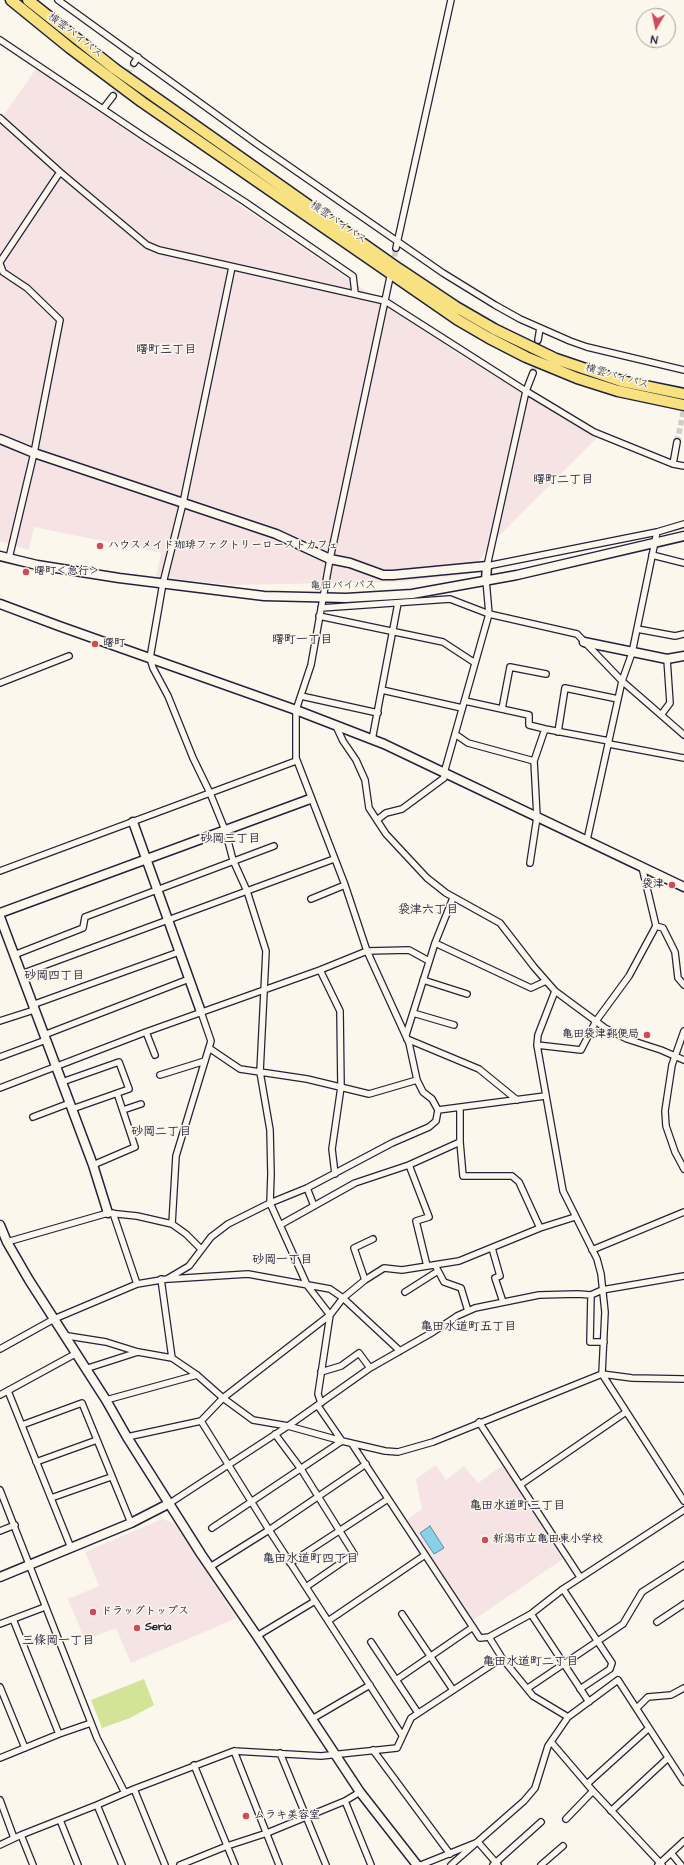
<!DOCTYPE html>
<html>
<head>
<meta charset="utf-8">
<style>
	body { margin:0 }
	#map { position:relative; width:684px; height:1865px; overflow:hidden; background:#fbf7ec; font-family:"Architects Daughter",sans-serif }
	canvas { display:block }
	.north { position:absolute; left:636px; top:8px; width:40px; height:40px; box-sizing:border-box; background:#fbf7ec; border:1px solid #a4a2a5; border-radius:50%; rotate:189deg; font-size:11px; font-weight:700; line-height:16px; text-align:center; color:#22223b }
	.north::after { content:''; display:block; margin:auto; width:14px; height:18px; background:#d1495b; clip-path:polygon(50% 0,100% 100%,50% 72%,0 100%) }
</style>
</head>
<body>
<div id="map">
<canvas width="684" height="1865"></canvas>
<div class="north">N</div>
</div>
<script>
const c = document.querySelector('canvas').getContext('2d');
c.lineJoin = 'round';
function fill(path, color) { c.fillStyle = color; c.fill(path, 'evenodd'); }
const poly = rows => new Path2D(rows.map(r => 'M' + r).join(''));
function strokePath(path, color, width, dash) { c.strokeStyle = color; c.lineWidth = width; c.lineCap = dash ? 'butt' : 'round'; c.setLineDash(dash || []); c.stroke(path); }
function label(font, color, halo, rows, align = 'center') {
  c.font = font + ' "Architects Daughter","Klee One",sans-serif'; c.lineWidth = 3; c.setLineDash([]); c.textBaseline = 'middle'; c.strokeStyle = halo; c.fillStyle = color; for (const [text, x, y, turn = 0] of rows) {
    c.save(); c.translate(x, y); c.rotate((+turn || 0) * Math.PI / 180); c.textAlign = isNaN(turn) ? turn : align; if (halo) c.strokeText(text, 0, 0); c.fillText(text, 0, 0); c.restore();
  }
}
const built = poly([
	[37,67,457,353,597,438,490,545,470,574,398,582,232,585,156,577,161,553,34,527,29,550,0,541,0,121],
	[436,1465,446,1480,464,1466,478,1483,503,1465,563,1559,472,1621,405,1521,422,1509,416,1479],
	[162,1519,174,1523,237,1618,131,1663,116,1628,85,1640,68,1599,99,1586,85,1552]
]);
const green = poly([
	[144,1679,154,1705,130,1718,102,1728,91,1700]
]);
const water = poly([
	[430,1526,444,1548,434,1554,420,1533,430,1526]
]);
const streetTunnel = poly([
	[113,96,134,63],
	[393,265,396,248],
	[533,373,538,340],
	[677,442,684,409]
]);
const street = poly([
	[58,0,257,144,443,273,495,305,520,319,570,341,587,347,684,370],
	[0,40,146,138,245,202,353,276,355,293],
	[134,63,138,57],
	[103,109,113,96],
	[0,118,60,172,147,245,159,250,385,301,526,391,594,432,673,464,684,466],
	[396,248,451,0],
	[0,262,60,172],
	[0,264,3,272,27,288,60,320,34,453,9,558],
	[232,267,183,503,163,583,150,658,153,668,168,696,193,758,210,793,225,830,233,860,247,891,266,951,260,1072,270,1130,271,1174,270,1203,307,1285,330,1315,318,1394,321,1403],
	[538,340,540,328],
	[533,373,526,391,487,566,657,532,684,524],
	[673,464,677,442],
	[652,555,684,563],
	[321,608,450,599,489,614,577,634,622,681,684,735],
	[319,616,443,642,475,663],
	[637,629,675,636,684,634],
	[0,683,69,656],
	[382,690,462,708],
	[301,696,378,713],
	[465,701,529,715,529,725,545,729,609,741],
	[502,709,510,667,546,674],
	[661,715,670,703,667,659],
	[336,726,343,741,356,760,365,780,369,808,386,834,427,878,446,893,500,923,534,967,555,991,605,1028,627,1039,661,1050,684,1060],
	[558,732,565,688,618,699],
	[455,734,468,743,534,761],
	[372,740,398,603],
	[609,744,684,758],
	[377,820,386,813,402,809,444,778,444,773,489,614,486,580],
	[587,840,622,681,632,653,657,532],
	[530,863,537,817,534,761,545,729],
	[642,867,656,926,663,928,675,952,678,978,684,985],
	[0,871,296,761],
	[311,899,345,885],
	[435,943,531,988,546,981],
	[14,955,83,928,85,917,274,846],
	[320,970,340,1011,341,1087,332,1149,335,1174],
	[21,974,334,859],
	[423,980,467,994],
	[555,991,538,1035,537,1045,563,1191,597,1259,601,1274,605,1312,602,1374,684,1501],
	[32,1005,179,952],
	[413,1013,454,1025],
	[0,1021,34,1010],
	[684,1031,672,1065,665,1111,666,1126,675,1152,684,1169],
	[146,1032,155,1055],
	[44,1035,189,979],
	[406,1035,435,943,453,898],
	[407,1039,479,1069,517,1100],
	[537,1045,581,1050,596,1021,629,976,656,926],
	[209,1048,240,1069,307,1079,369,1094,417,1080],
	[0,1057,46,1040],
	[160,1075,205,1061],
	[62,1082,119,1062,129,1089,72,1109],
	[0,1088,146,1032,320,970,367,951,409,950,429,961],
	[460,1108,460,1142,463,1176,512,1176,519,1182,540,1228],
	[123,1110,141,1104],
	[438,1110,545,1096],
	[33,1117,70,1103],
	[93,1165,135,1147,117,1093],
	[409,1165,429,1217,416,1221,427,1266],
	[307,1188,314,1206],
	[113,1213,137,1284],
	[172,1224,176,1156,211,1041,201,1012],
	[280,1225,355,1183,409,1165,460,1142],
	[7,1242,108,1213,137,1216,172,1224,186,1234,201,1249],
	[492,1248,500,1276,495,1278,503,1302],
	[592,1250,684,1212],
	[435,1265,444,1282,461,1288,468,1311],
	[161,1279,172,1358,197,1375,223,1398,253,1420,288,1426,342,1441,385,1451,398,1452,433,1442,602,1374,632,1378,684,1379],
	[169,1279,248,1274,330,1289,343,1298,400,1351],
	[365,1280,354,1248,373,1239],
	[405,1292,438,1271],
	[591,1295,590,1342,604,1342],
	[65,1337,68,1336,106,1342,138,1352,172,1358],
	[0,1349,54,1319,137,1284,167,1279,189,1266,211,1237,228,1224,270,1203,307,1188,392,1143,429,1127,436,1121,438,1110,432,1099,423,1092,417,1080,409,1043,367,951,345,885,296,758,296,710,311,665,330,559,390,277],
	[85,1369,138,1352],
	[321,1372,341,1366,359,1353,370,1368],
	[8,1391,71,1548],
	[0,1395,75,1354],
	[106,1400,197,1375],
	[201,1421,269,1530,402,1735],
	[479,1422,580,1577],
	[22,1425,82,1403,131,1523],
	[275,1434,301,1469,354,1554,306,1587],
	[127,1437,201,1421,223,1398,330,1315,343,1298,365,1280,384,1268,402,1270,459,1261,540,1228,575,1217],
	[352,1444,480,1638,489,1637,531,1614,563,1589,684,1510],
	[36,1462,97,1440],
	[520,1485,626,1412],
	[0,1490,97,1738,125,1793],
	[51,1498,111,1477],
	[170,1503,288,1426,370,1368,433,1332,457,1316,475,1308,539,1295,578,1294,591,1295,602,1290,684,1276],
	[212,1528,342,1441,318,1406],
	[0,1531,15,1525],
	[290,1563,388,1499],
	[210,1567,269,1530,366,1464],
	[563,1589,612,1663,610,1669,580,1689],
	[402,1614,453,1690],
	[531,1614,589,1702],
	[13,1619,59,1734],
	[328,1621,425,1555],
	[657,1622,684,1604],
	[0,1624,45,1607],
	[257,1636,315,1601],
	[489,1637,502,1658,533,1696,568,1717],
	[371,1642,418,1713],
	[396,1680,473,1627],
	[0,1687,25,1748],
	[528,1688,623,1624,642,1592,684,1565],
	[637,1708,648,1697,671,1695,684,1688],
	[312,1719,370,1685],
	[552,1743,593,1791,662,1865],
	[373,1750,450,1854],
	[234,1751,279,1865],
	[280,1753,326,1865],
	[0,1758,59,1734,91,1723],
	[194,1765,235,1865],
	[587,1784,649,1728],
	[134,1789,165,1865],
	[0,1800,14,1838],
	[345,1801,371,1865],
	[97,1805,122,1865],
	[611,1811,668,1758],
	[566,1819,593,1791],
	[60,1820,78,1865],
	[21,1835,33,1865],
	[0,1845,21,1835,97,1805,134,1789,234,1751,321,1756,397,1748,411,1718,502,1658],
	[671,1853,681,1865],
	[180,1865,227,1846,267,1833,345,1801,360,1792],
	[421,1865,478,1842,498,1865],
	[451,1865,524,1801,535,1788,548,1746,568,1717,618,1680,684,1782],
	[493,1865,541,1822],
	[541,1865,563,1846],
	[658,1865,684,1841]
]);
const secondary = poly([
	[0,439,34,453,276,534,330,559,350,563,383,575,393,575,487,566,486,580],
	[0,556,37,565,119,578,264,596,346,598,412,594,517,575,684,536],
	[0,604,59,626,296,710,384,744,684,887],
	[584,642,667,659,684,656],
	[133,822,201,1012],
	[0,913,310,799],
	[0,917,93,1165,108,1213],
	[0,1225,7,1242,29,1280,106,1400,127,1437,201,1554,257,1636,360,1792,417,1865],
	[0,1577,131,1523,170,1503]
]);
const highway = poly([
	[11,0,70,48,142,102,458,320,489,338,526,357,577,378,618,391,684,405],
	[28,0,115,69,399,269,456,307,494,329,556,359,621,381,684,394]
]);
const markers = [
	[100,546,4,"#d1495b"],
	[26,572,4,"#d1495b"],
	[95,644,4,"#d1495b"],
	[672,885,4,"#d1495b"],
	[647,1035,4,"#d1495b"],
	[485,1540,4,"#d1495b"],
	[93,1612,4,"#d1495b"],
	[137,1628,4,"#d1495b"],
	[246,1816,4,"#d1495b"]
];
const streetNames = [
	["横雲バイパス",75,36,38],
	["横雲バイパス",338,223,35],
	["横雲バイパス",617,377,16],
	["亀田バイパス",343,586,-1]
];
const poiNames = [
	["ハウスメイド珈琲ファクトリーローストカフェ",108,546],
	["曙町＜急行＞",34,572],
	["曙町",103,644],
	["袋津",664,885,"right"],
	["亀田袋津郵便局",639,1035,"right"],
	["新潟市立亀田東小学校",493,1540],
	["ドラッグトップス",101,1612],
	["Seria",145,1628],
	["ムラキ美容室",254,1816]
];
const neighbourhoodNames = [
	["曙町三丁目",166,350],
	["曙町二丁目",563,480],
	["曙町一丁目",302,640],
	["砂岡三丁目",230,839],
	["袋津六丁目",428,910],
	["砂岡四丁目",54,976],
	["砂岡二丁目",161,1132],
	["砂岡一丁目",282,1260],
	["亀田水道町五丁目",468,1327],
	["亀田水道町三丁目",517,1506],
	["亀田水道町四丁目",310,1559],
	["三條岡一丁目",58,1641],
	["亀田水道町二丁目",530,1662]
];
fill(built, '#f6e4e4');
fill(green, '#d3e498');
fill(water, '#88d1e9');
strokePath(water, '#5f8ba3', 1);
strokePath(streetTunnel, '#d0ccc9', 5.5, [5.5, 3]);
strokePath(street, '#22223b', 8);
strokePath(secondary, '#22223b', 11);
strokePath(highway, '#22223b', 13);
strokePath(street, '#fbf7ec', 5.5);
strokePath(secondary, '#fbf7ec', 8);
strokePath(highway, '#f8e181', 10);
for (const [x, y, r, color] of markers) { const dot = new Path2D(); dot.arc(x, y, r, 0, 2 * Math.PI); c.fillStyle = color; c.fill(dot); strokePath(dot, '#fbf7ec', 1.5); }
label('11px', '#22223b', '#fbf7ec', streetNames);
label('bold 11px', '#22223b', '#fbf7ec', poiNames, 'left');
label('bold 12px', '#22223b', '#fbf7ec', neighbourhoodNames);
</script>
</body>
</html>
